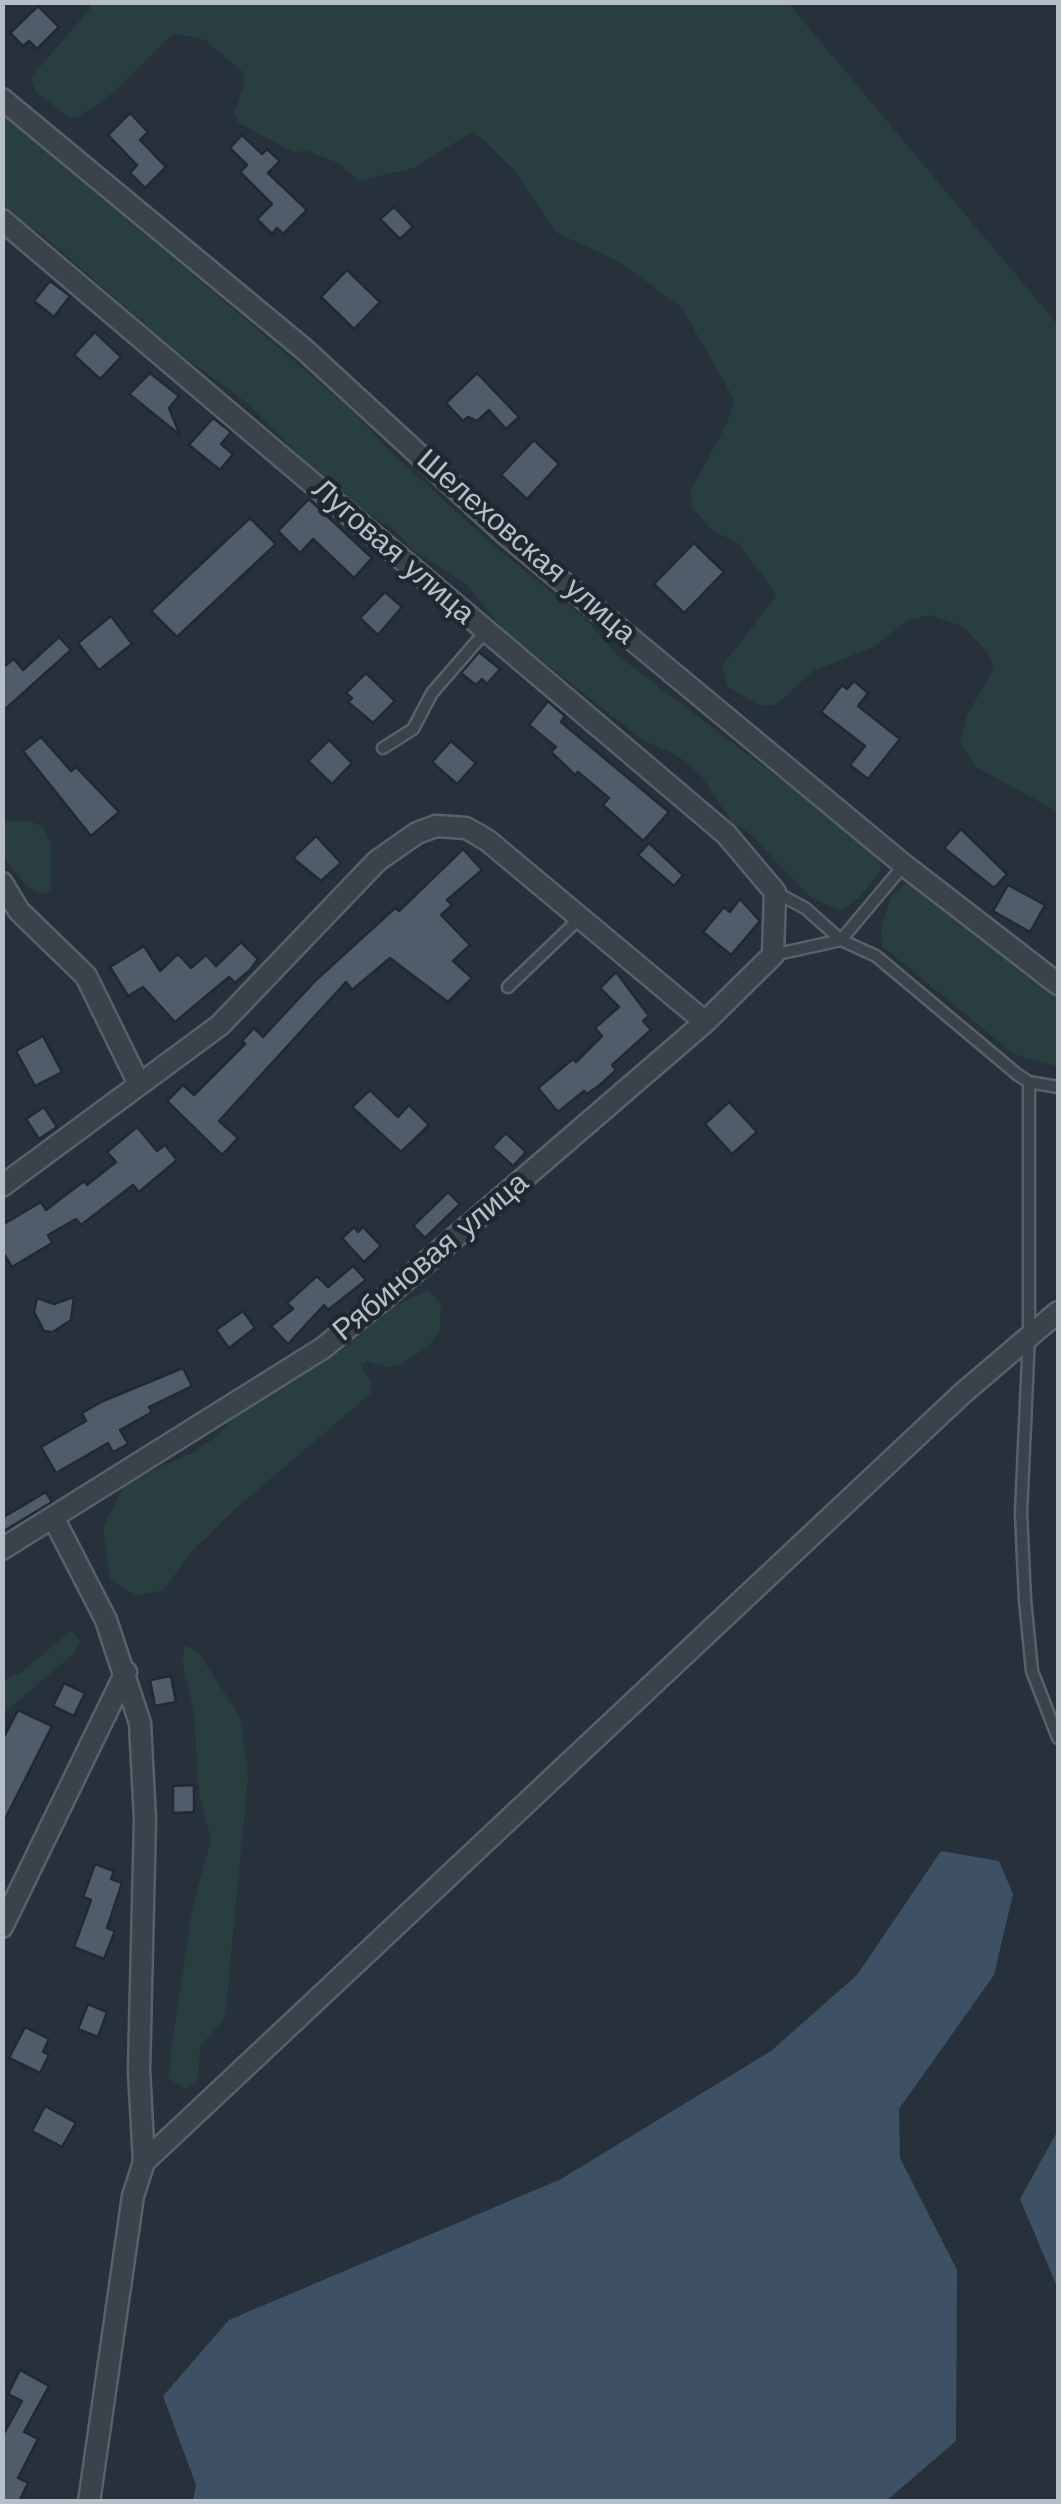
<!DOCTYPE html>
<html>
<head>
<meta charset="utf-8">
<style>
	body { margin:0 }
	#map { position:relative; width:1061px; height:2504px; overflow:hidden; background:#26313c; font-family:"Work Sans",sans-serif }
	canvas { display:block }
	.frame { position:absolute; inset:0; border:5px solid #b6bec8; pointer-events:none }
</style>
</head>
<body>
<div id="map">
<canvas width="1061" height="2504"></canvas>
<div class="frame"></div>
</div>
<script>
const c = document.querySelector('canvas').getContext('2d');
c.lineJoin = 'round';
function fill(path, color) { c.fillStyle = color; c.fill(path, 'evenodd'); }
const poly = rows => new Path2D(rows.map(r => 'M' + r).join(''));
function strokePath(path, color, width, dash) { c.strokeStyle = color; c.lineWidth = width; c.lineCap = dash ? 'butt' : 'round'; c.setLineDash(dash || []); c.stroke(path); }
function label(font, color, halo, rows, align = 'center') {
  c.font = font + ' "Work Sans",sans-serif'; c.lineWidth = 9; c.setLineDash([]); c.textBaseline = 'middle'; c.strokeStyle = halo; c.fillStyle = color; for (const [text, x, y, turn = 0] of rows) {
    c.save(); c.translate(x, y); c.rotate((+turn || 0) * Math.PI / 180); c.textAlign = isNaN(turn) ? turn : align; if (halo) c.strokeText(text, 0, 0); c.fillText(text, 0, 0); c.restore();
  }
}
const green = poly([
	[90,3,788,3,1058,325,1058,812,976,767,960,742,967,715,994,669,989,655,964,627,929,615,906,621,876,646,813,671,776,705,760,706,727,686,722,666,777,595,739,544,712,530,692,508,691,490,728,421,734,399,682,308,620,262,557,233,515,171,482,138,470,133,414,168,359,181,338,163,308,151,293,152,239,123,234,114,245,82,243,72,205,40,174,33,107,98,78,117,69,117,35,91,31,77,90,9],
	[2,111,348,407,393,454,494,546,587,620,617,655,871,848,880,860,880,871,859,898,840,911,810,897,748,832,734,825,702,777,677,755,644,741,504,631,465,583,415,552,392,528,341,497,247,403,177,352,45,237,14,217,3,203],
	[8,821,33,822,44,828,51,842,51,891,42,894,28,887,8,864,2,854,3,824],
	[908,881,1058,997,1058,1067,1014,1054,882,946,881,926,891,897],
	[428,1290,441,1304,440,1330,429,1346,401,1364,387,1367,368,1361,361,1365,372,1384,370,1394,233,1511,189,1554,164,1590,136,1596,110,1578,103,1527,126,1482,192,1453,216,1437,236,1414,347,1347,383,1312],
	[71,1631,80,1641,74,1653,3,1714,3,1680,20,1673],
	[185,1645,198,1652,241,1718,248,1777,225,2019,200,2046,198,2081,185,2089,169,2078,171,2051,193,1905,211,1840,199,1793,194,1714,182,1660]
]);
const water = poly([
	[941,1851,999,1861,1013,1894,994,1975,899,2109,900,2158,957,2270,956,2441,886,2501,193,2501,196,2485,163,2396,229,2320,561,2179,771,2051,857,1975],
	[1058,2130,1058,2289,1020,2199]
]);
const building = poly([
	[38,6,59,27,37,49,29,41,23,46,10,33,38,6],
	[130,113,148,132,140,140,166,167,145,188,130,173,137,165,108,135,130,113],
	[242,135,262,154,267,149,280,161,268,173,307,210,283,234,277,228,272,234,257,219,272,204,240,172,247,165,230,148,242,135],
	[394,207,413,227,400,239,380,219,394,207],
	[347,270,380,302,354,329,321,297,347,270],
	[50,281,70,296,54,317,34,301,50,281],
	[95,332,121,357,100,379,74,355,95,332],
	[150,373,179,396,169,408,180,435,129,394,150,373],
	[477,373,519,417,506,429,489,410,477,421,468,417,463,421,446,403,477,373],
	[213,418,231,432,221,444,233,454,220,470,189,445,213,418],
	[534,440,559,464,527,499,501,475,534,440],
	[309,499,372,558,354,578,313,539,300,553,278,531,309,499],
	[250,518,276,544,177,637,151,611,250,518],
	[694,543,724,572,684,613,654,584,694,543],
	[385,592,402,607,378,635,360,618,385,592],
	[111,616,132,644,99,670,78,643,111,616],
	[59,637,71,650,2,712,2,668,14,659,23,670,59,637],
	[479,652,500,669,487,684,482,679,476,685,461,673,479,652],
	[366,673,395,701,373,723,348,702,352,698,346,693,366,673],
	[854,681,868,693,858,706,900,739,868,779,850,765,865,746,821,712,842,685,847,689,854,681],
	[548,701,565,716,561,722,669,812,643,841,603,805,609,798,578,772,575,775,551,752,556,747,529,725,548,701],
	[41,737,71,771,76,767,119,812,91,836,23,751,41,737],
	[329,740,352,763,332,784,308,761,329,740],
	[451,741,476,763,457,784,432,762,451,741],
	[961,829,1007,874,994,888,944,848,961,829],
	[316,836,341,863,321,881,293,858,316,836],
	[649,843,683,875,674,886,638,855,649,843],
	[463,849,482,870,447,900,452,905,441,915,470,945,453,961,472,978,448,1002,390,958,352,990,346,982,219,1121,238,1138,222,1155,167,1101,183,1085,194,1095,245,1044,242,1041,254,1028,263,1037,316,980,395,908,399,911,463,849],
	[1008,885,1045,905,1030,932,993,911,1008,885],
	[740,899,760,921,731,955,703,932,724,907,730,912,740,899],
	[241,942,258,959,250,970,235,983,229,977,175,1022,143,987,128,996,110,967,144,946,160,971,178,954,191,968,206,955,216,966,241,942],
	[616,972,649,1016,643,1021,651,1030,612,1065,616,1070,600,1085,587,1094,584,1091,558,1112,538,1088,573,1059,576,1062,602,1036,595,1028,619,1007,600,988,616,972],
	[43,1036,62,1072,35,1086,16,1051,43,1036],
	[370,1090,398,1117,409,1105,429,1125,401,1152,352,1107,370,1090],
	[729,1102,757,1132,732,1154,705,1124,729,1102],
	[44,1107,57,1127,39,1139,26,1119,44,1107],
	[137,1127,157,1151,165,1145,177,1160,139,1192,133,1185,81,1225,76,1219,48,1235,52,1243,12,1267,2,1251,2,1225,41,1202,46,1210,84,1181,87,1185,116,1162,107,1152,137,1127],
	[506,1133,526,1152,513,1166,492,1147,506,1133],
	[448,1192,460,1204,425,1238,413,1226,448,1192],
	[354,1227,358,1232,363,1227,381,1246,364,1262,342,1238,354,1227],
	[353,1266,366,1280,328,1310,324,1305,288,1344,271,1326,293,1309,287,1303,317,1276,328,1287,353,1266],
	[74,1297,71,1320,53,1332,44,1331,34,1312,37,1298,54,1304,74,1297],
	[243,1311,255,1328,229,1348,216,1330,243,1311],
	[183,1368,192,1386,149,1407,152,1412,120,1430,128,1444,113,1452,108,1443,56,1473,41,1447,86,1421,82,1413,103,1401,183,1368],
	[46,1492,52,1502,2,1532,2,1518,46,1492],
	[171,1676,176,1702,155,1706,150,1680,171,1676],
	[64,1683,85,1693,74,1716,53,1706,64,1683],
	[18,1710,52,1726,2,1825,2,1741,18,1710],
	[194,1785,194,1812,173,1813,173,1786,194,1785],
	[95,1864,114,1871,111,1879,122,1883,107,1928,115,1931,104,1959,74,1947,91,1900,83,1897,95,1864],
	[88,2004,107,2012,98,2037,78,2029,88,2004],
	[25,2027,49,2039,43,2052,49,2055,40,2073,9,2058,25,2027],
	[45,2106,76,2123,62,2147,32,2131,45,2106],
	[20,2370,49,2386,24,2432,38,2439,18,2478,28,2483,19,2502,2,2502,2,2437,22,2401,8,2394,20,2370]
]);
const service = poly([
	[383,748,413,729,432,693,485,632],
	[775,892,805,908,841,940,876,956,1018,1075,1029,1082,1058,1087],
	[773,955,841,940,904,865],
	[508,987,579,919],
	[1029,1082,1029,1336,1021,1513,1025,1600,1032,1671,1058,1738]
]);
const minor = poly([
	[2,99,305,350,505,534,904,865,1058,984],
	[2,220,726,834,775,892,773,955,705,1022,386,1297,323,1348,2,1549],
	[2,883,19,911,86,976,138,1082],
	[2,1186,220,1025,377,861,417,833,436,826,466,828,487,840,705,1022],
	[54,1519,106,1620,140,1723,145,1820,139,2070,144,2162],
	[2,1927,126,1672],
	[89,2502,133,2196,144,2162,963,1393,1058,1312]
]);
const streetNames = [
	["Шелеховская улица",526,547,41],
	["Луговая улица",393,552,41],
	["Рябиновая улица",431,1257,-40]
];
fill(green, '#293e3e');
fill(water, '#3d5064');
fill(building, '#515c6a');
strokePath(building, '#212a33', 2.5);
strokePath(service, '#58616a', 15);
strokePath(minor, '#58616a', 25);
strokePath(service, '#3a434c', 10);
strokePath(minor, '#3a434c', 20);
label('30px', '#b6bec8', '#1f2831', streetNames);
</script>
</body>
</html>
